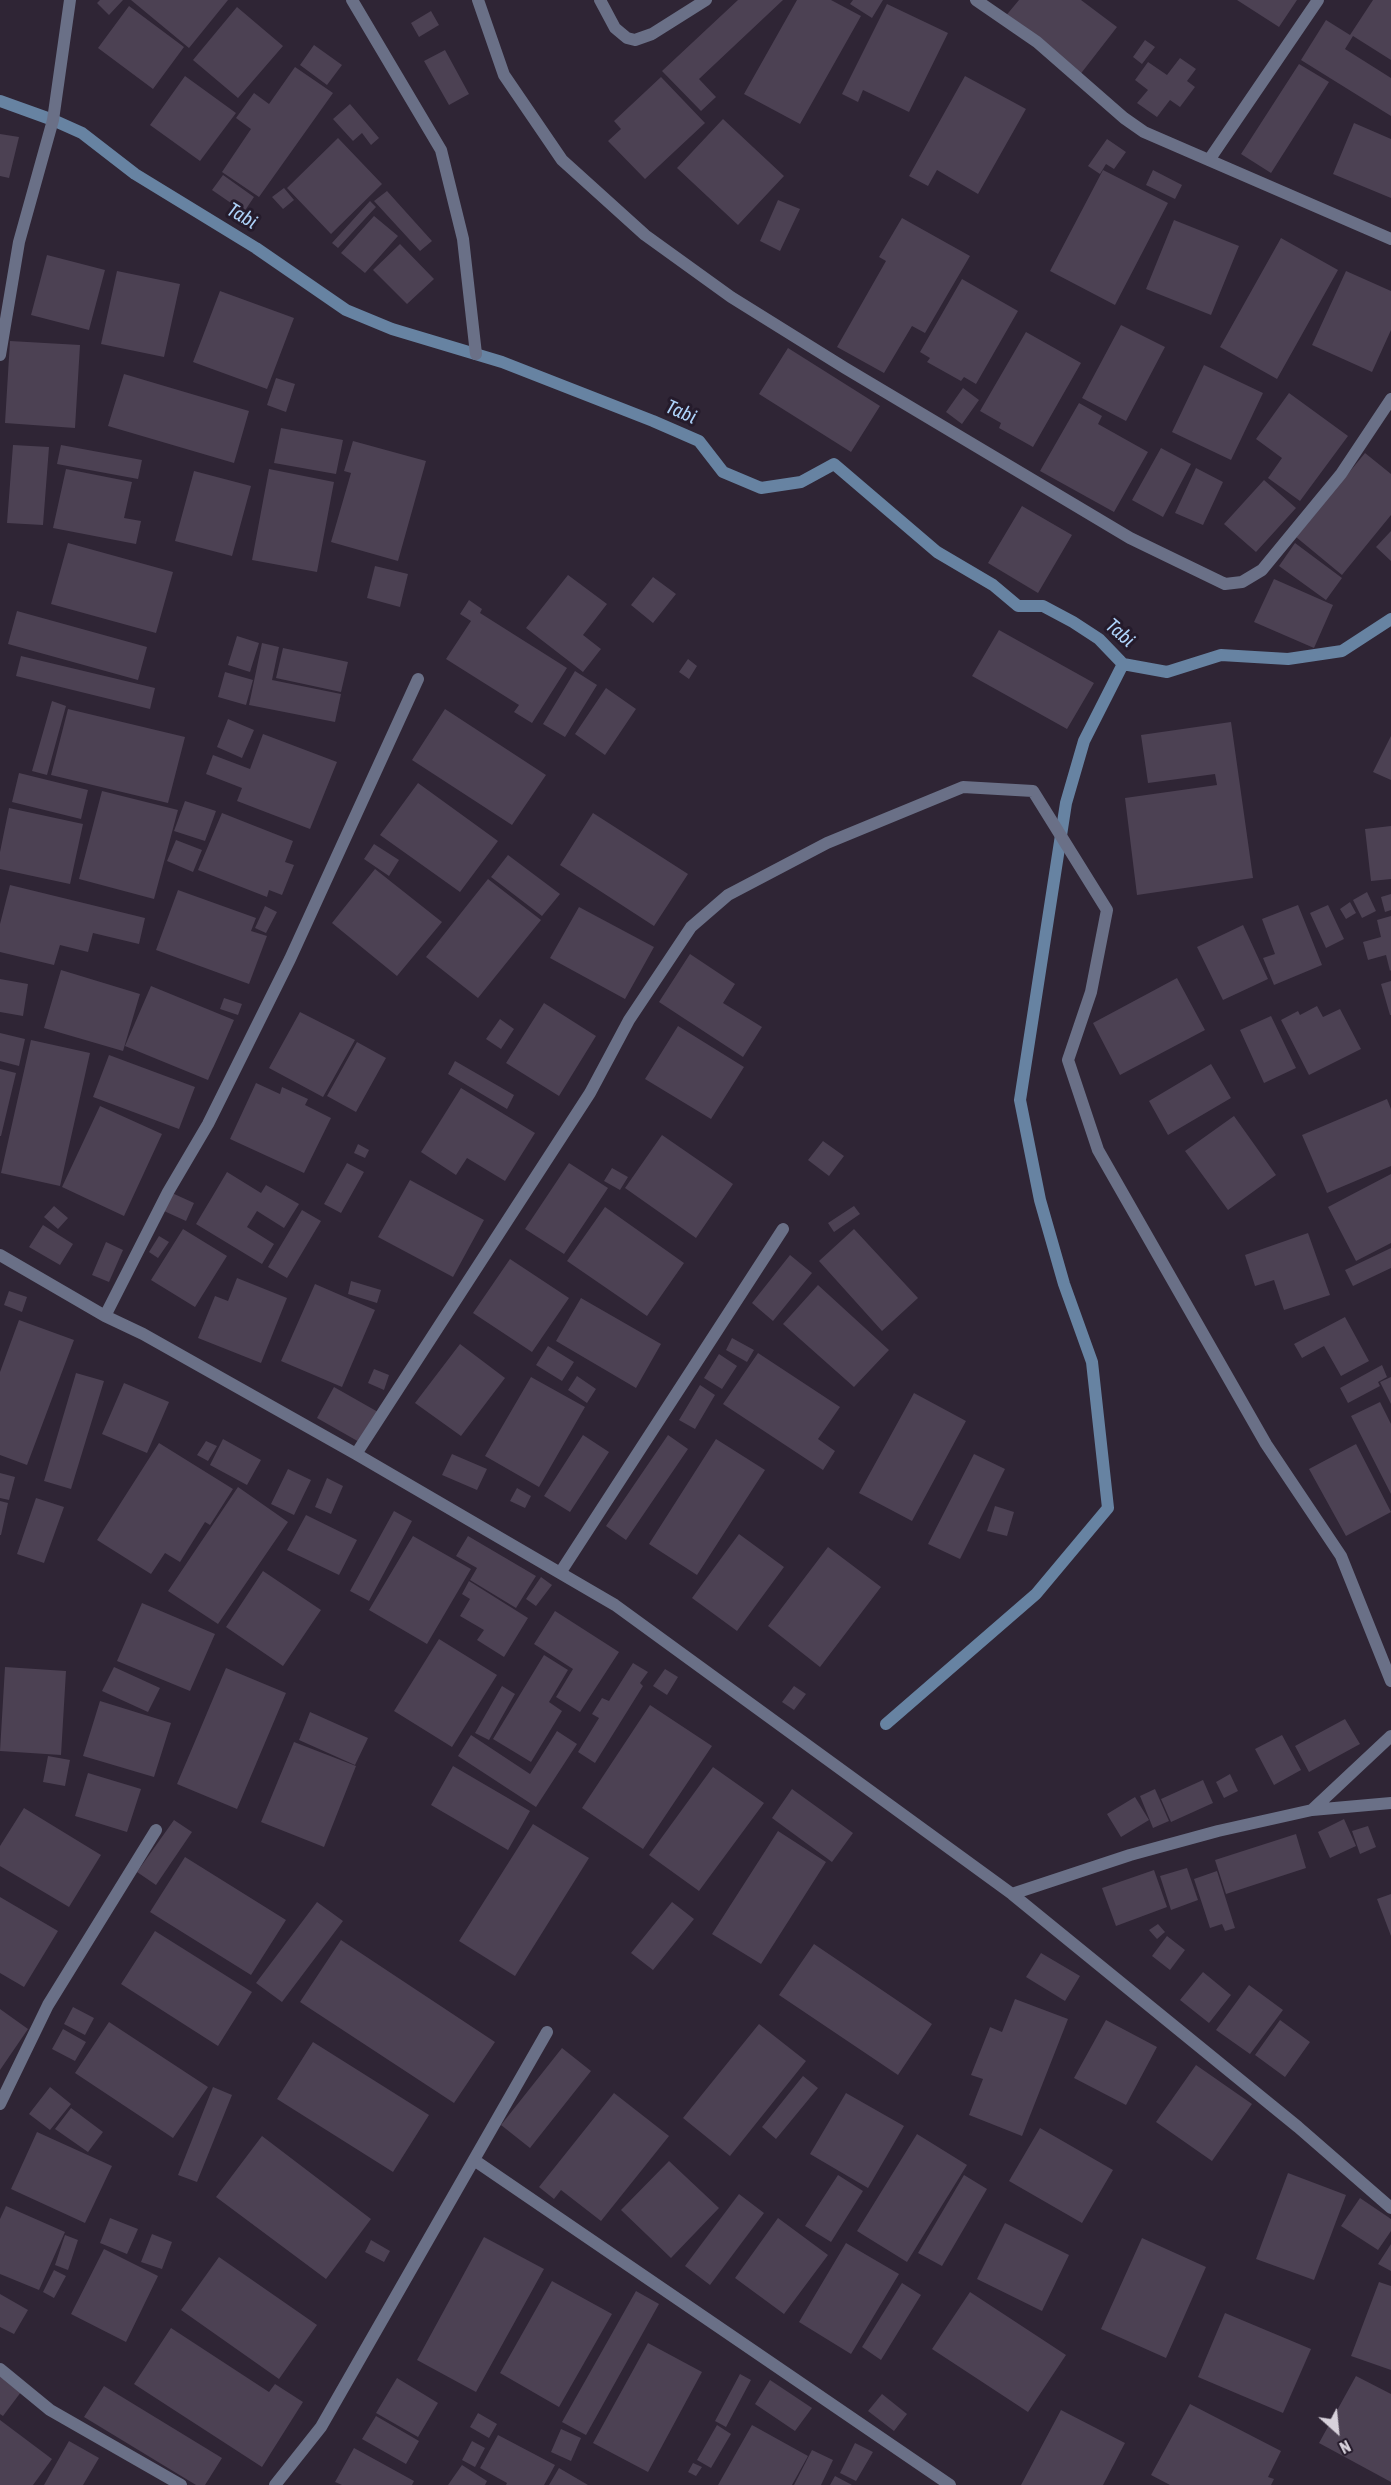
<!DOCTYPE html>
<html>
<head>
<meta charset="utf-8">
<style>
	body { margin:0 }
	#map { position:relative; width:1391px; height:2485px; overflow:hidden; background:#2f2535; font-family:"Asap Condensed",sans-serif }
	canvas { display:block }
	.north { position:absolute; left:1307px; top:2401px; width:60px; height:60px; -webkit-text-stroke:4px #251b2b; paint-order:stroke; rotate:153deg; font-size:16px; font-weight:700; line-height:24px; text-align:center; color:#d7d1db }
	.north::after { content:''; display:block; margin:auto; width:21px; height:27px; background:#d7d1db; clip-path:polygon(50% 0,100% 100%,50% 72%,0 100%) }
</style>
</head>
<body>
<div id="map">
<canvas width="1391" height="2485"></canvas>
<div class="north">N</div>
</div>
<script>
const c = document.querySelector('canvas').getContext('2d');
c.lineJoin = 'round';
const poly = rows => new Path2D(rows.map(r => 'M' + r).join(''));
function strokePath(path, color, width, dash) { c.strokeStyle = color; c.lineWidth = width; c.lineCap = dash ? 'butt' : 'round'; c.setLineDash(dash || []); c.stroke(path); }
function fill(path, color) { c.fillStyle = color; c.fill(path, 'evenodd'); }
function label(font, color, halo, rows, align = 'center') {
  c.font = font + ' "Asap Condensed",sans-serif'; c.lineWidth = 6; c.setLineDash([]); c.textBaseline = 'middle'; c.strokeStyle = halo; c.fillStyle = color; for (const [text, x, y, turn = 0] of rows) {
    c.save(); c.translate(x, y); c.rotate((+turn || 0) * Math.PI / 180); c.textAlign = isNaN(turn) ? turn : align; if (halo) c.strokeText(text, 0, 0); c.fillText(text, 0, 0); c.restore();
  }
}
const stream = poly([
	[0,101,53,120,82,133,135,174,256,248,346,310,392,329,502,362,653,421,699,441,723,472,761,488,801,482,834,464,937,552,993,585,1018,606,1043,606,1073,622,1099,639,1123,664,1167,672,1221,655,1288,659,1342,651,1391,619],
	[886,1724,1036,1594,1108,1508,1092,1362,1064,1284,1040,1200,1020,1100,1066,803,1084,741,1123,664]
]);
const building = poly([
	[100,0,123,0,109,15,97,3],
	[131,0,228,0,189,48],
	[738,0,783,0,699,79,716,97,701,111,662,71],
	[797,0,831,0,861,16,800,124,744,94],
	[853,0,883,0,872,18,850,4],
	[1019,0,1081,0,1117,27,1079,76,1004,18],
	[1237,0,1297,0,1279,27],
	[1373,0,1391,0,1391,60,1353,36,1345,49,1391,78,1391,116,1301,60,1326,20,1350,35],
	[887,4,948,33,909,112,863,90,858,102,842,94],
	[129,6,184,47,153,89,98,48],
	[237,7,283,46,238,98,193,60],
	[431,11,439,25,419,37,411,23],
	[1145,40,1155,47,1142,64,1133,57],
	[314,45,342,65,327,85,300,65],
	[445,50,469,94,449,105,424,61],
	[1180,58,1196,69,1187,81,1195,87,1180,107,1170,100,1157,117,1137,103,1148,90,1135,80,1148,62,1167,75],
	[1299,64,1329,82,1271,173,1241,154],
	[295,67,333,93,259,197,222,172,251,129,236,118,254,93,269,104],
	[185,76,236,113,200,161,150,125],
	[965,76,1026,109,978,194,937,170,928,186,909,176],
	[661,77,705,123,645,179,608,141,621,129,614,121],
	[350,104,379,138,371,145,362,133,353,141,333,119],
	[723,119,784,176,738,225,677,168],
	[1354,123,1391,139,1391,198,1333,174],
	[0,134,19,137,9,178,0,176],
	[338,138,382,184,331,234,287,188],
	[1107,139,1126,152,1114,169,1106,164,1100,174,1088,166],
	[1103,170,1168,203,1115,305,1050,271],
	[1153,170,1182,185,1175,199,1146,185],
	[223,175,254,197,244,212,212,190],
	[284,188,294,200,283,209,272,197],
	[387,191,432,241,420,251,374,201],
	[778,200,800,209,780,251,760,241],
	[370,201,376,207,338,248,332,243],
	[374,216,398,236,365,273,341,253],
	[902,218,970,256,925,333,912,326,884,373,837,347,886,261,879,257],
	[1174,220,1239,246,1211,315,1146,289],
	[1281,238,1338,270,1277,379,1220,347],
	[400,244,434,279,407,304,373,270],
	[47,255,105,270,89,330,31,315],
	[117,271,180,284,164,357,101,344],
	[1346,271,1391,291,1391,330,1372,372,1312,345],
	[962,279,1018,311,976,384,964,377,961,381,927,362,930,358,920,352],
	[220,291,294,318,267,389,193,362],
	[1121,325,1165,347,1126,421,1082,398],
	[1026,332,1081,363,1033,447,999,428,1001,423,980,411],
	[10,341,80,345,75,428,5,423],
	[788,348,880,406,851,452,759,394],
	[1204,365,1263,393,1231,460,1172,432],
	[124,374,249,411,234,463,108,426],
	[276,378,295,384,286,412,267,405],
	[963,388,979,400,962,424,946,412],
	[1289,393,1348,436,1300,501,1268,478,1282,458,1256,439],
	[1079,403,1102,416,1098,424,1148,452,1114,512,1040,471],
	[281,428,343,440,336,474,274,463],
	[353,441,426,461,398,561,331,542,351,473,344,471],
	[13,445,49,447,43,525,7,523],
	[61,445,142,460,138,479,57,464],
	[1161,448,1191,464,1163,517,1132,500],
	[1365,453,1391,474,1391,515,1342,575,1296,537],
	[1196,468,1223,482,1203,525,1175,513],
	[66,469,132,482,124,518,141,521,136,544,53,528],
	[269,469,334,482,317,572,252,560],
	[194,471,251,486,232,556,175,541],
	[1264,480,1296,508,1256,552,1224,524],
	[1022,506,1072,535,1038,593,988,563],
	[1391,531,1391,561,1376,547],
	[68,543,173,572,156,633,51,604],
	[1295,543,1342,578,1326,600,1279,566],
	[375,566,408,574,400,607,367,598],
	[568,575,607,604,583,635,601,649,583,672,526,628],
	[653,577,676,594,653,623,631,605],
	[1274,579,1333,605,1314,648,1254,622],
	[469,600,482,609,480,613,567,668,532,723,514,712,519,705,446,659,471,621,460,614],
	[17,611,147,647,138,680,8,644],
	[999,630,1094,683,1067,729,972,676],
	[237,636,259,643,250,672,228,665],
	[262,643,279,647,272,680,341,694,335,722,249,705],
	[283,648,348,662,341,692,276,678],
	[21,656,155,688,150,709,16,676],
	[688,659,697,666,689,679,679,672],
	[575,671,597,685,565,737,543,724],
	[225,672,253,680,246,705,218,697],
	[606,688,636,709,605,755,575,734],
	[52,701,66,706,47,775,32,771],
	[68,709,185,737,168,803,51,775],
	[445,709,546,775,512,825,412,760],
	[228,719,254,730,242,758,217,747],
	[1231,722,1253,878,1137,895,1125,798,1217,785,1215,774,1148,783,1141,735],
	[263,734,337,762,310,829,237,801,242,788,206,774,213,755,250,769],
	[1391,736,1391,780,1373,772],
	[19,773,88,790,81,819,12,802],
	[418,783,498,841,460,892,380,835],
	[102,791,178,810,154,899,79,879],
	[185,801,216,811,205,841,174,831],
	[9,808,83,824,70,884,0,869,0,852],
	[222,813,293,841,285,862,294,865,282,895,269,890,267,897,198,870],
	[593,813,688,874,654,926,560,865],
	[1391,826,1391,879,1371,881,1365,829],
	[176,840,202,850,193,872,167,861],
	[374,844,399,860,389,876,364,859],
	[508,855,560,894,542,916,491,877],
	[375,869,442,922,397,976,332,923],
	[488,879,541,920,478,998,426,957],
	[10,885,145,918,139,944,93,933,88,952,60,945,54,965,0,952,0,924],
	[178,890,256,918,251,931,267,936,249,984,156,950],
	[1367,892,1376,911,1362,918,1353,900],
	[1391,894,1391,910,1385,912,1381,897],
	[1350,902,1356,913,1346,919,1340,909],
	[1298,905,1322,965,1274,985,1263,958,1275,954,1262,919],
	[1328,905,1344,939,1326,948,1310,913],
	[265,906,277,912,266,933,255,928],
	[579,907,654,947,625,999,550,958],
	[1391,916,1391,970,1390,971,1386,955,1368,960,1363,942,1381,937,1377,920],
	[1243,925,1268,979,1223,1000,1197,947],
	[690,954,735,984,723,1003,762,1027,743,1057,659,1002],
	[61,970,140,994,123,1051,44,1028],
	[1177,978,1205,1030,1120,1075,1093,1023],
	[0,979,28,984,23,1016,0,1012],
	[1391,981,1391,1015,1390,1015,1381,984],
	[151,986,234,1020,208,1080,125,1046],
	[224,998,242,1004,238,1015,220,1009],
	[544,1003,596,1036,559,1096,506,1063],
	[1317,1006,1323,1017,1340,1009,1361,1049,1309,1075,1281,1020,1298,1011,1300,1015],
	[300,1012,355,1040,323,1097,269,1068],
	[1271,1016,1296,1068,1264,1083,1240,1030],
	[500,1019,514,1029,501,1049,486,1039],
	[678,1026,744,1067,711,1119,645,1079],
	[0,1033,25,1039,19,1066,0,1061],
	[31,1040,90,1053,60,1186,1,1173],
	[357,1042,386,1058,356,1112,327,1096],
	[109,1055,195,1087,179,1129,93,1097],
	[455,1061,514,1095,507,1109,448,1074],
	[1211,1064,1231,1098,1168,1135,1149,1101],
	[0,1069,16,1073,1,1136,0,1136],
	[256,1083,280,1094,282,1087,308,1099,305,1105,331,1118,304,1173,230,1139],
	[461,1088,535,1133,505,1181,467,1158,456,1175,421,1152],
	[1387,1099,1391,1109,1391,1166,1327,1193,1302,1135],
	[100,1106,162,1134,124,1216,62,1187],
	[1234,1116,1276,1175,1228,1210,1185,1151],
	[662,1135,733,1184,696,1238,625,1188],
	[823,1141,844,1156,829,1176,808,1160],
	[358,1144,369,1150,365,1158,354,1153],
	[347,1163,364,1172,341,1213,324,1204],
	[569,1163,608,1188,564,1254,525,1229],
	[612,1168,628,1177,620,1190,604,1181],
	[227,1172,261,1193,266,1185,299,1204,284,1228,257,1211,247,1227,274,1244,262,1264,196,1224],
	[1391,1174,1391,1243,1356,1261,1328,1207],
	[410,1180,484,1220,453,1277,378,1237],
	[172,1193,194,1203,186,1221,164,1211],
	[54,1206,68,1218,58,1229,44,1217],
	[854,1206,860,1214,834,1232,828,1223],
	[605,1207,684,1263,647,1316,567,1261],
	[302,1210,321,1221,287,1278,268,1267],
	[43,1225,73,1244,60,1265,29,1247],
	[183,1229,227,1256,195,1307,151,1280],
	[854,1229,918,1298,882,1331,819,1261],
	[1308,1233,1330,1295,1284,1310,1274,1280,1255,1286,1245,1255],
	[159,1236,169,1242,158,1258,149,1252],
	[106,1242,123,1250,109,1282,92,1275],
	[1391,1248,1391,1268,1353,1286,1345,1270],
	[790,1255,812,1273,773,1321,752,1303],
	[510,1259,569,1298,532,1352,473,1313],
	[237,1278,287,1298,261,1363,198,1338,215,1296,228,1301],
	[351,1281,381,1290,377,1303,348,1294],
	[315,1284,375,1310,342,1387,281,1361],
	[818,1285,889,1350,854,1387,783,1324],
	[9,1291,27,1297,22,1312,4,1305],
	[581,1298,661,1344,636,1388,556,1341],
	[1345,1317,1369,1361,1341,1376,1324,1346,1302,1358,1294,1344],
	[19,1320,74,1340,27,1465,0,1455,0,1372],
	[732,1338,754,1350,747,1362,726,1350],
	[460,1344,505,1378,461,1436,415,1403],
	[548,1346,574,1362,562,1381,536,1365],
	[758,1353,840,1407,818,1439,835,1451,823,1470,723,1404],
	[719,1354,737,1366,722,1389,704,1378],
	[1382,1365,1387,1377,1378,1382,1380,1386,1348,1403,1340,1388],
	[374,1369,389,1375,384,1390,368,1383],
	[76,1373,104,1381,71,1489,44,1481],
	[577,1376,596,1389,587,1403,568,1390],
	[531,1377,585,1407,539,1487,485,1456],
	[1391,1377,1391,1404,1380,1382],
	[124,1383,169,1402,147,1453,102,1434],
	[700,1385,715,1395,695,1429,679,1420],
	[334,1387,378,1412,361,1443,317,1418],
	[914,1393,966,1421,912,1521,859,1493],
	[1380,1402,1391,1424,1391,1494,1351,1416],
	[583,1435,609,1452,570,1512,544,1496],
	[668,1435,688,1449,626,1540,606,1526],
	[223,1439,261,1460,247,1485,210,1465],
	[716,1439,765,1470,697,1575,649,1544],
	[206,1441,217,1446,208,1461,197,1455],
	[159,1443,233,1489,210,1525,205,1522,180,1562,165,1553,151,1574,97,1540],
	[1356,1444,1391,1512,1346,1536,1309,1469],
	[452,1454,487,1469,477,1490,442,1475],
	[974,1454,1005,1469,960,1559,928,1544],
	[288,1469,311,1480,294,1515,271,1504],
	[0,1473,15,1477,9,1500,0,1498],
	[327,1478,343,1486,331,1514,315,1507],
	[238,1487,288,1522,218,1624,168,1591],
	[517,1488,531,1496,525,1508,510,1501],
	[36,1498,64,1507,44,1563,17,1554],
	[0,1501,8,1503,1,1535,0,1535],
	[995,1506,1014,1512,1007,1536,987,1531],
	[394,1511,412,1521,369,1601,350,1591],
	[306,1515,357,1540,339,1575,287,1550],
	[739,1534,784,1567,737,1631,692,1598],
	[413,1536,471,1569,427,1644,369,1610],
	[468,1536,536,1576,516,1608,470,1580,477,1568,456,1556],
	[828,1547,881,1587,820,1667,768,1626],
	[263,1571,321,1610,283,1666,226,1627],
	[541,1577,552,1585,536,1606,526,1599],
	[469,1581,528,1618,504,1657,477,1640,484,1630,460,1616,470,1599,462,1594],
	[142,1603,215,1634,190,1691,117,1661],
	[555,1611,619,1652,580,1712,556,1697,573,1669,534,1644],
	[439,1639,497,1675,452,1747,394,1711],
	[544,1655,568,1670,549,1702,562,1711,531,1762,493,1739],
	[633,1663,648,1672,640,1683,643,1686,595,1763,578,1752,599,1718,592,1714,602,1698,609,1701],
	[5,1667,66,1671,61,1755,0,1751],
	[114,1667,160,1688,148,1712,102,1691],
	[226,1668,286,1693,237,1809,177,1784],
	[665,1669,678,1677,667,1695,653,1686],
	[502,1686,515,1694,489,1740,475,1733],
	[794,1686,806,1694,794,1710,782,1702],
	[100,1701,171,1723,154,1777,83,1756],
	[650,1705,712,1746,643,1849,582,1808],
	[310,1712,368,1738,355,1765,299,1740],
	[1345,1719,1360,1744,1309,1772,1295,1746],
	[557,1731,577,1744,536,1807,458,1756,471,1735,530,1774],
	[1282,1735,1301,1770,1274,1785,1255,1749],
	[294,1742,356,1766,324,1847,261,1822],
	[48,1756,70,1760,65,1786,43,1782],
	[453,1766,530,1811,508,1850,431,1805],
	[713,1767,764,1803,699,1891,649,1855],
	[88,1773,141,1789,127,1832,75,1816],
	[1230,1774,1238,1791,1224,1798,1216,1782],
	[1203,1780,1213,1803,1171,1822,1161,1799],
	[792,1789,853,1833,832,1862,772,1818],
	[1155,1789,1169,1821,1153,1828,1140,1796],
	[1135,1797,1149,1820,1121,1837,1107,1814],
	[24,1808,101,1855,69,1907,0,1866,0,1846],
	[1344,1819,1356,1846,1330,1858,1318,1832],
	[174,1820,192,1832,156,1885,137,1872],
	[533,1824,589,1858,515,1976,459,1941],
	[1368,1826,1376,1847,1360,1854,1352,1831],
	[778,1831,826,1862,761,1964,712,1934],
	[1296,1834,1306,1868,1226,1894,1215,1860],
	[185,1857,286,1920,251,1975,150,1912],
	[1187,1868,1198,1900,1171,1910,1160,1876],
	[1154,1870,1167,1907,1116,1926,1102,1888],
	[1217,1871,1235,1928,1225,1931,1222,1924,1210,1928,1194,1879],
	[1391,1894,1391,1936,1377,1899],
	[0,1897,58,1931,24,1987,0,1973],
	[317,1902,343,1921,282,2002,256,1983],
	[672,1902,694,1919,653,1970,631,1953],
	[1158,1924,1165,1932,1157,1939,1149,1930],
	[155,1931,252,1992,218,2046,121,1984],
	[1167,1936,1185,1950,1170,1970,1152,1956],
	[341,1940,495,2042,454,2103,300,2002],
	[814,1944,932,2024,898,2075,779,1995],
	[1041,1953,1080,1976,1065,2001,1026,1977],
	[1203,1972,1231,1995,1209,2023,1180,2000],
	[1249,1985,1283,2010,1250,2054,1216,2030],
	[1015,1999,1068,2019,1022,2136,969,2115,983,2079,971,2075,990,2027,1002,2032],
	[73,2007,94,2018,85,2035,64,2024],
	[0,2009,28,2029,0,2070],
	[1106,2020,1157,2047,1126,2105,1074,2078],
	[1280,2020,1310,2042,1285,2077,1255,2055],
	[109,2022,208,2087,173,2138,75,2073],
	[759,2024,806,2061,730,2156,683,2118],
	[63,2029,86,2042,75,2061,52,2049],
	[313,2042,429,2115,393,2172,277,2099],
	[562,2048,591,2071,530,2148,501,2125],
	[1196,2065,1252,2104,1212,2161,1156,2122],
	[803,2076,818,2088,776,2139,762,2127],
	[50,2087,71,2104,50,2130,29,2114],
	[213,2087,232,2095,197,2182,178,2175],
	[614,2093,669,2136,601,2221,561,2190,554,2199,539,2187],
	[846,2093,904,2126,868,2188,810,2154],
	[71,2108,103,2132,88,2152,55,2129],
	[1040,2128,1113,2170,1082,2223,1009,2181],
	[37,2132,112,2166,85,2223,11,2189],
	[917,2134,967,2165,907,2262,857,2231],
	[262,2136,371,2219,326,2279,216,2197],
	[669,2161,719,2208,671,2258,621,2210],
	[1288,2173,1346,2195,1314,2280,1256,2259],
	[838,2175,863,2191,831,2242,805,2226],
	[964,2175,987,2189,942,2266,918,2253],
	[739,2194,764,2213,710,2285,685,2266],
	[1360,2198,1391,2219,1391,2231,1378,2250,1341,2226],
	[6,2206,65,2232,39,2290,0,2274,0,2219],
	[110,2218,138,2229,127,2254,100,2243],
	[778,2218,828,2255,784,2314,735,2278],
	[1005,2223,1069,2255,1042,2311,977,2279],
	[152,2234,172,2242,162,2269,141,2262],
	[65,2235,78,2240,68,2270,55,2265],
	[484,2237,544,2269,476,2392,417,2360],
	[1142,2238,1206,2267,1166,2358,1101,2329],
	[371,2240,390,2251,384,2262,365,2252],
	[846,2243,899,2274,851,2354,799,2322],
	[1391,2244,1391,2271,1378,2264],
	[104,2249,158,2276,126,2342,71,2314],
	[219,2257,317,2325,279,2379,181,2310],
	[54,2270,66,2276,54,2298,43,2292],
	[552,2281,612,2314,559,2407,500,2373],
	[1379,2282,1391,2286,1391,2370,1351,2356],
	[902,2283,921,2295,881,2360,862,2347],
	[636,2291,659,2304,586,2435,562,2422],
	[970,2292,1066,2355,1028,2412,932,2349],
	[0,2294,28,2310,14,2334,0,2327],
	[1225,2313,1311,2349,1283,2413,1198,2377],
	[171,2328,269,2392,275,2384,303,2402,262,2467,134,2384],
	[648,2343,702,2372,648,2472,593,2443],
	[740,2374,751,2380,726,2427,715,2421],
	[0,2376,21,2392,3,2416,0,2414],
	[1356,2376,1391,2394,1391,2482,1319,2443],
	[397,2378,438,2403,418,2437,376,2413],
	[770,2380,812,2408,795,2431,755,2404],
	[104,2386,222,2458,205,2485,196,2485,84,2417],
	[882,2394,907,2414,894,2431,868,2411],
	[1190,2404,1281,2451,1268,2477,1274,2479,1271,2485,1170,2485,1151,2475],
	[1061,2410,1125,2443,1103,2485,1021,2485],
	[478,2413,497,2424,489,2438,470,2427],
	[376,2416,419,2441,406,2464,362,2439],
	[0,2420,52,2459,33,2485,0,2485],
	[717,2425,731,2434,711,2468,697,2460],
	[752,2425,808,2456,792,2485,718,2485],
	[561,2429,581,2438,571,2461,551,2452],
	[498,2435,555,2465,544,2485,506,2485,507,2483,480,2468],
	[69,2441,99,2458,83,2485,44,2485],
	[472,2441,485,2448,475,2467,462,2460],
	[855,2443,873,2452,856,2481,840,2473],
	[354,2448,414,2481,412,2485,342,2485,335,2482],
	[812,2450,833,2460,821,2485,794,2485],
	[693,2463,702,2467,696,2476,688,2472],
	[462,2465,487,2481,485,2485,448,2485],
	[559,2468,588,2485,549,2485],
	[835,2476,852,2485,830,2485]
]);
const street = poly([
	[352,0,441,150,463,239,476,354],
	[478,0,504,75,562,160,645,235,731,297,845,368,1130,538,1225,584,1242,582,1262,570,1341,474,1391,399],
	[600,0,615,28,627,38,635,40,652,34,706,0],
	[976,0,1037,42,1124,118,1144,132,1391,239],
	[1209,160,1318,0],
	[0,355,19,242,53,120,70,0],
	[0,1255,105,1316,143,1334,356,1454,615,1605,1012,1894,1298,2127,1391,2208],
	[105,1316,168,1192,208,1124,290,959,418,679],
	[356,1454,590,1093,629,1020,691,927,728,895,827,843,963,787,1033,791,1107,910,1091,992,1068,1060,1098,1150,1266,1444,1341,1556,1391,1681],
	[560,1573,783,1229],
	[1312,1810,1391,1736],
	[1012,1894,1130,1855,1218,1831,1312,1810,1391,1803],
	[0,2104,48,2005,156,1830],
	[474,2160,950,2485],
	[0,2369,50,2410,181,2485],
	[275,2485,321,2427,547,2032]
]);
const waterNames = [
	["Tabi",242,216,31],
	["Tabi",681,412,24],
	["Tabi",1120,633,41]
];
strokePath(stream, '#6783a2', 12);
fill(building, '#4c4153');
strokePath(street, '#6a7087', 12);
label('italic 20px', '#aed3fa', '#251b2b', waterNames);
</script>
</body>
</html>
